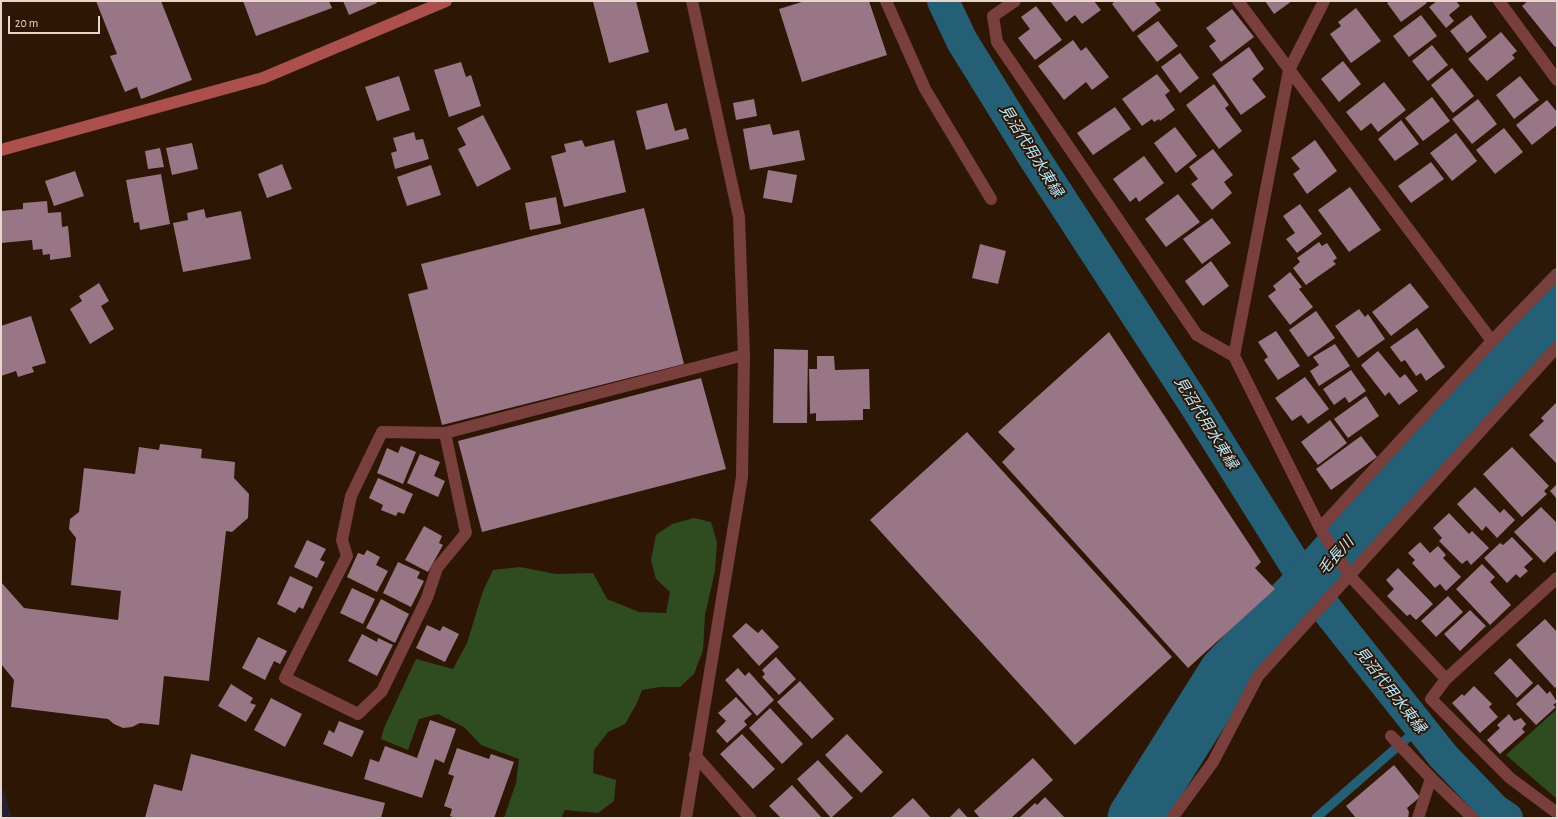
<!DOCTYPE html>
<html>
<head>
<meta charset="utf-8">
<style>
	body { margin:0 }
	#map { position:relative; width:1558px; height:819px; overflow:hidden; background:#2e1605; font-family:"Alegreya Sans",sans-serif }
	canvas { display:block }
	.frame { position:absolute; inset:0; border:2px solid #e8d6cc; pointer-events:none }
	.scale { position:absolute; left:8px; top:16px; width:92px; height:18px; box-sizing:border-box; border:2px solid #e8d6cc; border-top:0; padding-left:5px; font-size:12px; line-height:14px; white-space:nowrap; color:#e8d6cc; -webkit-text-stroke:3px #2e1605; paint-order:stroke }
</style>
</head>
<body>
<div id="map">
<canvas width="1558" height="819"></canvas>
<div class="frame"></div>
<div class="scale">20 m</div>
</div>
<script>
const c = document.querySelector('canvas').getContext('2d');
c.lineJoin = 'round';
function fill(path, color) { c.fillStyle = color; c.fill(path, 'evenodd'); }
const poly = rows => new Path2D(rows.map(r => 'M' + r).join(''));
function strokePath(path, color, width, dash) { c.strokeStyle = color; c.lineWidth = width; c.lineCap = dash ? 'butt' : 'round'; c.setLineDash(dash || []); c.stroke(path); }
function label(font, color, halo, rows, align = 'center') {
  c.font = font + ' "Alegreya Sans","Noto Sans JP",sans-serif'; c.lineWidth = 4; c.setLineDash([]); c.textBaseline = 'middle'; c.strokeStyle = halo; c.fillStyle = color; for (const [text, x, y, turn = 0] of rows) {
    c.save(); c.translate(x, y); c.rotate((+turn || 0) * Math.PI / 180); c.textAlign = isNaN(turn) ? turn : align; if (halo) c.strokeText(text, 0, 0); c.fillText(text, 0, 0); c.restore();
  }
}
const education = poly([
	[1,782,12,818,1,818]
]);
const green = poly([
	[694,518,711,522,717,542,715,571,705,615,703,650,694,674,680,687,660,687,642,690,636,705,625,724,608,732,594,750,593,773,616,780,614,801,598,813,565,810,561,818,504,818,516,783,519,759,481,745,464,727,438,714,419,719,408,750,381,739,384,728,416,659,453,669,467,643,483,591,493,570,520,567,556,574,593,573,607,599,639,612,666,613,670,592,656,579,651,560,656,535,672,524],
	[1557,709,1557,799,1506,755]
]);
const stream = poly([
	[1316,818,1420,727]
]);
const canal = poly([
	[943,1,962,41,1035,159,1195,405,1309,587,1443,756,1495,810,1507,818]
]);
const river = poly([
	[1135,818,1226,673,1309,587,1557,308]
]);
const building = poly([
	[96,1,161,1,192,80,141,99,137,87,125,92,110,56,117,54],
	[243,1,329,1,332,8,256,36],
	[343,1,376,1,377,3,349,15],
	[636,1,649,52,609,63,593,2],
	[805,1,869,1,887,55,802,82,779,9],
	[1050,1,1094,1,1101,10,1082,24,1075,15,1066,22],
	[1115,1,1154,1,1161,10,1133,32,1112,4],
	[1265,1,1292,1,1274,14],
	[1391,1,1425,1,1427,3,1401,22,1387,3],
	[1437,1,1456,1,1460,6,1449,15,1454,21,1446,28,1429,7],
	[1528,1,1557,1,1557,46,1555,47,1522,6],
	[1036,6,1062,40,1035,60,1018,38,1030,29,1021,17],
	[1356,8,1381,41,1351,63,1330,34,1341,26,1338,22],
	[1232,9,1254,37,1221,62,1209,46,1216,41,1206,28],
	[1421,15,1437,36,1409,57,1393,36],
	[1471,15,1487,37,1467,53,1450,31],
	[1158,21,1178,46,1157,62,1137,36],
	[1501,32,1517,51,1512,55,1515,58,1487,81,1468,59],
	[1073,40,1081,51,1086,47,1109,77,1092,90,1086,82,1064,100,1038,66],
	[1432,45,1448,65,1428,81,1412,61],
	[1249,47,1264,69,1252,79,1266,97,1241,115,1212,74],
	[1180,53,1199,78,1180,93,1161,67],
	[1343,61,1361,84,1339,102,1321,79],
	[461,62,466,77,471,75,481,106,449,117,434,70],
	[1452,68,1474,96,1453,113,1431,85],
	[1157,74,1170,91,1165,95,1175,110,1160,121,1159,119,1154,122,1152,119,1142,126,1122,99],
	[399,76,410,110,377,121,365,87],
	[1520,76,1539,100,1514,119,1496,95],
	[1384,82,1406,110,1378,132,1371,123,1361,131,1346,112],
	[1214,84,1229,105,1225,108,1242,131,1219,149,1186,105],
	[1432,97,1450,121,1423,141,1405,118],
	[754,99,757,116,736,120,733,103],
	[1478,99,1497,124,1472,144,1452,119],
	[1547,100,1557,112,1557,125,1532,145,1516,125],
	[667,103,675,131,686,128,689,139,646,150,636,111],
	[1115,107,1131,129,1093,155,1077,133],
	[483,115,511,169,477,187,458,149,466,145,457,128],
	[1401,120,1419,144,1395,161,1378,139],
	[770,124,773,135,799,130,805,160,750,170,743,129],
	[1175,127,1197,156,1176,173,1154,143],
	[1504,128,1523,152,1495,174,1476,150],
	[414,132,416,140,423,139,429,159,395,169,391,153,397,151,393,138],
	[1456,133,1477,161,1452,181,1430,153],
	[582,140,585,147,614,140,626,192,564,207,551,156,566,152,564,144],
	[1315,140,1337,171,1307,194,1293,174,1300,169,1291,158],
	[192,143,198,169,172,175,166,148],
	[160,148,164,167,148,169,145,151],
	[1213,149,1233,175,1224,182,1232,193,1212,210,1191,184,1198,179,1189,167],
	[1144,156,1164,183,1139,202,1136,197,1130,202,1113,179],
	[1431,162,1444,179,1411,203,1398,186],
	[282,164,292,189,267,198,258,174],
	[431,165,441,195,407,206,397,177],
	[768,170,797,175,792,203,763,198],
	[75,171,84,196,54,206,45,181],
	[161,174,170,224,140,230,139,222,134,223,126,180],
	[1350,187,1381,230,1349,252,1318,210],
	[1178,194,1200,222,1166,247,1145,219],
	[556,197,561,224,530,230,525,203],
	[47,201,48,213,61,212,62,227,68,226,71,257,50,260,50,254,43,255,42,249,33,250,32,240,1,243,1,211,23,209,23,203],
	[1300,204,1322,234,1297,253,1286,239,1295,233,1283,216],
	[644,208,684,364,442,425,408,294,428,289,421,264],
	[204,209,206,218,241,211,251,259,183,272,173,223,188,220,187,213],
	[1212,218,1231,243,1202,264,1183,239],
	[1319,242,1322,246,1327,243,1337,258,1333,261,1336,264,1306,285,1293,268,1300,262,1297,258],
	[980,244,1006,251,998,284,972,278],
	[1211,261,1229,286,1203,306,1185,281],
	[1290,272,1302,287,1299,289,1313,307,1290,325,1268,296,1276,290,1273,286],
	[99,283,109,301,101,306,114,329,90,344,70,309,82,301,79,296],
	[1410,283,1429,307,1391,336,1372,312],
	[1359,309,1365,317,1368,314,1385,339,1358,358,1335,326],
	[1316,311,1335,338,1308,357,1289,330],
	[31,316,46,363,32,367,34,372,18,377,16,371,1,376,1,326],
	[1417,328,1445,367,1426,381,1421,373,1416,376,1405,360,1401,362,1390,347],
	[1276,331,1300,366,1278,380,1264,360,1268,357,1258,342],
	[1109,332,1261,562,1255,568,1275,589,1188,668,1002,462,1015,449,998,432],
	[1335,344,1350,366,1319,386,1310,371,1319,365,1313,357],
	[774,349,808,350,807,423,773,423],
	[1378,351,1400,378,1405,374,1418,391,1399,405,1389,392,1385,396,1361,365],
	[817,356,834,356,835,370,869,369,870,409,863,409,863,420,816,421,816,413,810,414,809,369,817,369],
	[1351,370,1366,391,1349,403,1345,397,1334,405,1323,389],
	[1305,377,1329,409,1308,424,1301,415,1292,421,1275,398],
	[701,378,726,469,482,532,458,441],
	[1366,396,1379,416,1348,438,1334,419],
	[1557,402,1557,464,1529,435,1544,421,1541,418],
	[1330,420,1347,443,1318,465,1301,442],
	[967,432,1172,657,1075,745,870,520],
	[1361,436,1377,457,1331,490,1316,469],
	[160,444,202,449,201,458,235,462,234,478,249,494,248,518,232,532,226,531,209,681,164,676,159,725,140,723,132,727,123,728,114,724,108,719,11,707,14,680,1,664,1,582,24,608,118,620,121,591,71,585,76,538,69,529,70,519,79,512,84,468,135,474,139,447,159,450],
	[401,446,416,452,403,484,377,473,387,448,398,453],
	[1512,447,1549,486,1544,491,1547,494,1522,517,1483,474],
	[420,454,440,462,434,476,445,481,438,497,407,483],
	[378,478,413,494,404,514,398,512,396,516,381,510,383,505,369,498],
	[1557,484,1557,499,1550,491],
	[1475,487,1500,513,1504,509,1515,520,1497,538,1486,526,1482,531,1457,504],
	[1541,507,1557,523,1557,550,1544,563,1514,532],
	[1449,513,1469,534,1472,531,1489,548,1471,565,1467,560,1462,564,1439,541,1442,538,1433,528],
	[424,526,442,536,439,543,443,545,428,572,405,560],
	[1512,537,1533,559,1524,567,1528,571,1520,578,1516,574,1507,583,1484,558,1500,543,1503,545],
	[307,540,326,549,320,560,325,562,317,578,294,567],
	[1420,542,1430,553,1438,546,1446,555,1443,558,1461,577,1446,591,1440,584,1435,588,1412,563,1415,560,1408,553],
	[367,550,380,557,376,565,388,571,377,592,347,577,358,553,364,555],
	[398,562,420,572,417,578,424,581,411,607,383,593],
	[1482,564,1495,577,1490,582,1511,605,1490,625,1456,589],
	[1398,568,1433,604,1416,620,1410,614,1407,616,1387,596,1394,589,1386,580],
	[290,576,313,587,303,609,299,607,295,613,277,604],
	[352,588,375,599,363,624,340,613],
	[1448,596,1463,612,1436,637,1421,621],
	[381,599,409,614,395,643,366,628],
	[1470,610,1486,626,1460,651,1444,634],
	[1545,619,1557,632,1557,686,1555,688,1516,645],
	[746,623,758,633,762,629,779,647,759,666,732,636],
	[427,625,440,631,443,626,459,634,445,662,416,648],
	[362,634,377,642,378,638,393,645,377,676,348,661],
	[258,637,287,651,280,664,274,661,265,680,242,668],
	[776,657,796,679,779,695,762,677,765,674,762,670],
	[1510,658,1533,683,1517,698,1494,673],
	[738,668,745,676,749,672,774,700,757,716,725,680],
	[800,681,834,719,812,739,777,702],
	[231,684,253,698,250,703,256,705,246,722,218,706],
	[1538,684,1547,694,1550,691,1557,702,1553,705,1556,707,1536,725,1516,704],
	[1474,686,1492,704,1489,707,1498,717,1480,733,1452,703,1462,694,1464,696],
	[736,697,752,714,744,721,747,725,727,743,716,731,726,721,718,713],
	[271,698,302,714,285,747,254,730],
	[770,708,803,744,782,764,749,728],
	[1509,714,1514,721,1521,718,1526,724,1522,729,1525,732,1500,754,1487,740,1500,728,1497,725],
	[430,720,456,729,444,763,435,759,422,798,364,779,370,759,379,762,385,746,417,758],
	[339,721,364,731,352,757,323,744,329,730,334,733],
	[742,734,775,769,753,789,720,754],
	[847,734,883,772,861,793,825,755],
	[457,748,489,759,491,754,514,762,494,818,456,818,450,816,452,809,444,806,454,776,448,774],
	[191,754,385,803,381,818,145,818,154,784,182,791],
	[1033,758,1053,780,1011,818,980,818,974,811],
	[818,760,853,798,831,818,797,779],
	[1394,765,1420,797,1407,808,1409,812,1408,818,1356,818,1346,806],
	[792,785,822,818,781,818,769,806],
	[1045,797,1065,818,1019,818,1035,803,1037,805],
	[913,798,931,818,894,818,892,817],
	[959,808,968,818,949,818]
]);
const lane = poly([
	[445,433,466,533,437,568,427,598,382,691,358,714,285,678,347,556,342,540,351,496,382,432,445,433,744,355],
	[1391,736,1431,778]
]);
const street = poly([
	[886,1,925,89,991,199],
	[1015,1,993,16,997,42,1197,335,1234,356],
	[1238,1,1492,341],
	[1324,1,1289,70,1234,356,1320,528,1349,575,1446,679],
	[1499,1,1557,80],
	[1320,528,1492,341,1557,274],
	[1557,578,1446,679,1431,699,1510,778,1557,813],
	[695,755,750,818],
	[686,818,742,477,744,355,739,217,692,1],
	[1172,818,1213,762,1258,676,1557,347],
	[1418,818,1431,778,1473,818]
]);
const secondary = poly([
	[1,150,263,78,446,1]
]);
const waterNames = [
	["見沼代用水東縁",1031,151,58],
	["見沼代用水東縁",1206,423,58],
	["毛長川",1336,556,-48],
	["見沼代用水東縁",1390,690,52]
];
fill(education, '#262131');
fill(green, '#2f4c20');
strokePath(stream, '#245f75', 9);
strokePath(canal, '#245f75', 32);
strokePath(river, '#245f75', 55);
fill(building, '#987686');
strokePath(lane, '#783f3c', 12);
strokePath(street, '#783f3c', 12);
strokePath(secondary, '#ab504d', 12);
label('italic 15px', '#b8e9ff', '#2e1605', waterNames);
</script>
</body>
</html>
